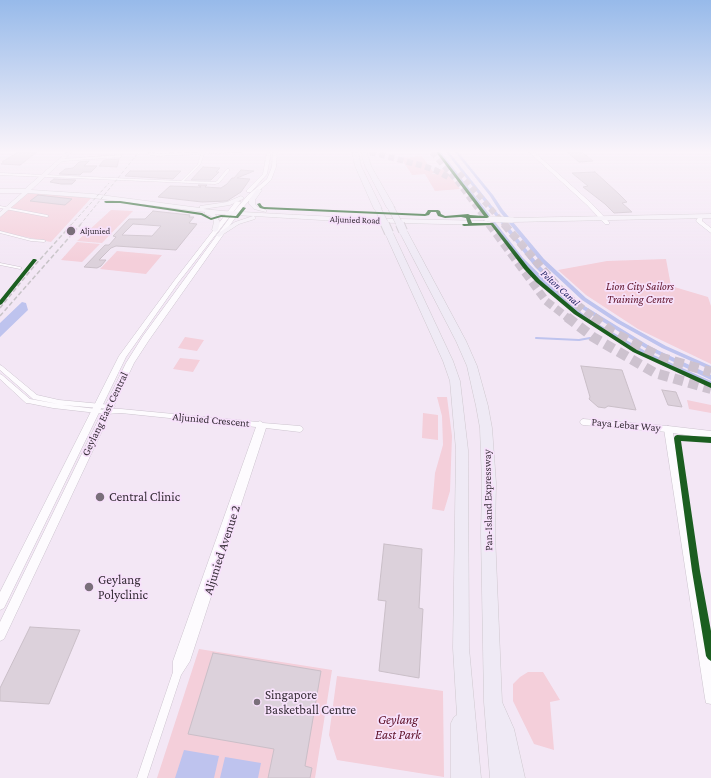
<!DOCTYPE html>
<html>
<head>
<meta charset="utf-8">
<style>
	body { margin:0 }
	canvas { display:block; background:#f3e7f5 }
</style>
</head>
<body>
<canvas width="711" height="778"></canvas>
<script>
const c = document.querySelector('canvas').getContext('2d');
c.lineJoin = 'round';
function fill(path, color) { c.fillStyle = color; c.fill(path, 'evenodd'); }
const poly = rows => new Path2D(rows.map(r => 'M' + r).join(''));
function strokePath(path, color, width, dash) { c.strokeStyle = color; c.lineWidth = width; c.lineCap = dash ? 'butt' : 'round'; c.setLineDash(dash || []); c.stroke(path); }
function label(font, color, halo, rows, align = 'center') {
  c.font = font + ' "Crimson Pro",serif'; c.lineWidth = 3.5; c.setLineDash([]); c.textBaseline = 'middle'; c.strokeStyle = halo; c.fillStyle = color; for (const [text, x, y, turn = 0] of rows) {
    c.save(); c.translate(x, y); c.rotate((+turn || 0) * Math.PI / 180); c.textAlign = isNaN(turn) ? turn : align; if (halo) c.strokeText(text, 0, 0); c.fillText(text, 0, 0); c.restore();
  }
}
const green = poly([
	[422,156,434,173,431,174,437,174,435,170,445,169,460,189,435,191,425,174,412,175,401,158],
	[27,191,93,196,51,242,0,232,0,215],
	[111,210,133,211,102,243,77,241],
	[77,242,100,244,82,262,61,260],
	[117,251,161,255,162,255,146,274,100,269],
	[666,259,671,286,708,297,711,306,711,364,638,329,586,295,558,270,607,261],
	[185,337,204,340,197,351,178,348],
	[180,358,200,360,193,372,173,369],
	[437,397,447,397,452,436,450,491,444,511,432,509,435,473,443,445,442,416],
	[687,400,711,405,711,413,689,409],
	[423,413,438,415,438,440,422,438],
	[199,649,332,670,315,778,157,778],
	[528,672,543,672,560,700,550,702,554,750,534,744,513,701,513,684,520,677],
	[337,676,443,691,444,777,337,760,329,735]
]);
const water = poly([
	[22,302,26,303,28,310,0,337,0,323],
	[184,750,219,756,214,778,175,778],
	[225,757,261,763,258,778,220,778]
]);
const stream = poly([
	[607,332,614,327],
	[536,338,579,340,590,338]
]);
const canal = poly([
	[438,152,441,152,523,258,564,298,588,318,647,352,711,381,711,385,643,354,616,339,584,320,560,300,519,260,438,152],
	[446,152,449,152,539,265,564,290,583,305,651,347,711,375,711,380,647,349,579,307,560,292,535,267,446,152],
	[455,152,458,152,493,195,503,210,544,259,586,298,621,321,666,346,711,366,711,370,662,348,617,323,582,300,540,261,500,212,490,196,455,152]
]);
const building = poly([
	[18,152,37,152,20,165,1,164,4,162,2,162,18,152],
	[567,152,582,152,593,161,579,162,567,152],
	[119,159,117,167,99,166,104,160,119,159],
	[89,161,84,166,97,166,91,172,83,172,80,175,59,174,65,169,73,168,79,162,89,161],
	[203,167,220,168,216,172,219,172,211,180,191,180,203,167],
	[241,170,254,171,237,178,250,179,241,192,227,201,202,202,158,197,170,186,201,187,198,185,207,185,205,187,221,188,227,184,232,178,234,178,241,170],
	[130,171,181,171,173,179,125,176,130,171],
	[595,172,619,194,627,202,622,203,632,212,614,213,605,204,583,187,588,186,572,173,595,172],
	[54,179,76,180,72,184,61,184,50,182,54,179],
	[38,195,72,199,65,205,30,201,38,195],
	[153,211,190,215,189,217,194,217,189,223,197,224,176,250,116,246,111,248,99,260,106,260,101,266,97,268,84,267,105,245,109,245,116,237,113,236,129,219,145,219,153,211],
	[133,224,161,226,152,236,122,235,133,224],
	[581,366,622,370,636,410,608,406,605,408,598,407,589,399,590,397,581,366],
	[662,390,676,392,682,407,668,405,662,390],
	[384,544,422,549,419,608,423,609,419,678,379,671,386,601,378,600,384,544],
	[30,627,80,630,49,704,0,701,0,688,30,627],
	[213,653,321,671,305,766,312,768,310,778,268,778,274,749,188,734,213,653]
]);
const highwayTunnelFar2 = poly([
	[370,152,420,165,435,170,450,178],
	[432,152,458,182,490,225],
	[459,173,505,225]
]);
const highwayTunnelFar1 = poly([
	[489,224,546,301,568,318],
	[504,224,565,295,594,318]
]);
const highwayTunnel = poly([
	[567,317,593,337,655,373,711,389],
	[593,317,612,332,662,358,711,372]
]);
const street = poly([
	[148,152,157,154,201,152,243,152,204,154,200,165,184,181,215,182,217,181,227,169,229,169,229,171,219,183,215,184,0,175,0,173,181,181,198,164,201,154,157,156,150,155,148,152],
	[120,155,122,156,121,157,62,161,60,160,62,159,120,155],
	[0,206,47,215,49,216,47,217,0,208,0,206],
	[0,231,31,239,44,240,46,241,44,242,31,241,0,233,0,231],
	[0,263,20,267,22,268,20,269,0,265,0,263],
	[0,365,2,366,37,395,59,400,112,405,114,405,115,407,113,409,121,409,258,422,260,421,263,423,300,426,302,427,303,429,302,431,300,432,266,428,190,661,181,675,147,778,137,778,173,672,173,661,256,427,121,413,106,414,53,408,28,403,26,403,0,379,0,374,2,375,30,399,58,404,33,399,0,370,0,365],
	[62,405,111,409,106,410,62,405],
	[583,419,668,426,670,427,671,429,670,431,668,432,583,425,581,424,580,422,581,420,583,419]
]);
const secondary = poly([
	[267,152,271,152,267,174,251,192,247,192,247,190,263,174,267,152],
	[273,152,277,152,276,167,271,180,252,197,240,211,149,340,134,363,4,639,0,641,0,622,126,363,143,336,236,209,248,195,267,179,272,167,273,152],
	[529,152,534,152,591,203,609,222,609,224,605,224,587,205,529,152],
	[236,201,241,202,178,283,126,357,4,608,0,610,0,592,119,356,174,281,236,201],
	[699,216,703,216,702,221,711,228,711,233,697,222,696,221,699,216],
	[668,426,711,431,711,439,673,433,711,659,711,704,706,703,705,698,664,429,665,427,668,426]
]);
const primary = poly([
	[67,152,72,152,31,190,93,194,200,208,200,206,227,202,241,196,244,198,243,199,230,205,203,209,223,211,355,218,488,221,491,223,488,225,355,222,254,216,256,218,255,219,239,224,219,237,216,235,217,234,235,222,253,216,215,214,220,222,218,230,215,232,212,230,214,222,213,219,211,216,205,214,205,212,93,198,28,193,0,217,0,212,22,193,0,193,0,189,25,189,67,152],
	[257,189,262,190,255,200,255,204,258,207,266,210,266,212,254,209,249,204,249,200,257,189],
	[711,214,711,218,512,222,509,220,512,218,711,214]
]);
const highway = poly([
	[352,152,358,152,361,166,382,209,380,210,374,209,355,166,352,152],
	[361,152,367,152,371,166,395,208,393,209,387,208,365,166,361,152],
	[400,229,403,229,407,231,466,341,477,366,488,406,492,428,496,483,495,534,502,702,514,729,525,778,490,778,484,702,481,534,482,483,480,428,476,406,467,366,456,341,399,231,400,229],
	[386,231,389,231,393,233,453,361,460,381,468,450,469,648,481,778,451,778,451,723,454,717,457,715,453,648,456,450,450,381,443,361,385,233,386,231]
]);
const railFar1 = poly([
	[71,225,109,183],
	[80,225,139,152]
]);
const rail = poly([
	[0,308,35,265,72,224],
	[0,316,81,224]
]);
const primaryBridge = poly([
	[487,219,512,220]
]);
const highwayBridgeFar1 = poly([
	[391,208,400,225],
	[378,209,386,225]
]);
const highwayBridge = poly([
	[385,224,389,233],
	[400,224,403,231]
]);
const cycleway = poly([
	[436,152,439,152,489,217,487,218,470,218,472,223,493,223,528,267,540,280,578,312,637,350,711,383,711,388,633,352,574,314,536,282,524,269,491,225,464,226,462,225,463,224,468,224,466,218,461,217,445,218,438,216,436,212,431,212,429,215,425,216,264,209,260,208,257,204,260,203,262,206,264,207,425,214,426,213,428,210,438,210,440,211,441,214,445,216,468,214,470,215,484,216,436,152],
	[105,201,120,201,202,213,211,218,221,215,236,216,243,207,246,208,238,218,221,217,211,220,201,215,120,203,106,203,104,202,105,201],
	[33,259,35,259,37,260,2,304,0,305,0,300,33,259],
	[677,435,711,437,711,443,681,441,700,571,711,631,711,661,708,659,706,656,692,571,674,438,675,436,677,435]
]);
const markers = [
	[71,231,5,"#796f7a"],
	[100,497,5,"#796f7a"],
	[89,587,5,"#796f7a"],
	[257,702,4,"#796f7a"]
];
const farStreetnames = [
	["Aljunied Road",355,220,2]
];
const farPoinames = [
	["Aljunied",80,231]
];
const farWaternames = [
	["Pelton Canal",560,288,42]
];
const parkNames = [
	["Lion City Sailors",640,287],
	["Training Centre",640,300]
];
const streetNames = [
	["Geylang East Central",105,414,-64],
	["Aljunied Crescent",211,420,5],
	["Paya Lebar Way",626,425,5],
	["Pan-Island Expressway",488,500,-91]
];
const nearPoinames = [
	["Central Clinic",109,497],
	["Geylang",98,580],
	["Polyclinic",98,595],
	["Singapore",265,695],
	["Basketball Centre",265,710]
];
const nearStreetnames = [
	["Aljunied Avenue 2",222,550,-72]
];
const nearParknames = [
	["Geylang",398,720],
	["East Park",398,735]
];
fill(green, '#f4cfda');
fill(water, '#bec3ee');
strokePath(stream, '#bec3ee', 2);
fill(canal, '#bec3ee');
fill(building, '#dcd1db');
strokePath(building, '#cabfc8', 1);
strokePath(highwayTunnelFar2, '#cdc2cf', 6, [6, 3.5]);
strokePath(highwayTunnelFar1, '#cdc2cf', 8, [8, 4]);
strokePath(highwayTunnel, '#cdc2cf', 10, [10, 5.5]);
strokePath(street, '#cdc4cf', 1);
strokePath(secondary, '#cdc4cf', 1);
strokePath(primary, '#cfc8cf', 1);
strokePath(highway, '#cfc8cf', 1);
fill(street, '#fdfbfe');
fill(secondary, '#fdfbfe');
fill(primary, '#f5f1f8');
fill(highway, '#efeaf5');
strokePath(railFar1, '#c7c3c7', 1, [3.5, 2]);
strokePath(rail, '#c7c3c7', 1.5, [4.5, 2.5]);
strokePath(primaryBridge, '#cfc8cf', 6, []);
strokePath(highwayBridgeFar1, '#cfc8cf', 7, []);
strokePath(highwayBridge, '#cfc8cf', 10, []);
strokePath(primaryBridge, '#f5f1f8', 5.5);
strokePath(highwayBridgeFar1, '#efeaf5', 6);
strokePath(highwayBridge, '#efeaf5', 8);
fill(cycleway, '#1b5e20');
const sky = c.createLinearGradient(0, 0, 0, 261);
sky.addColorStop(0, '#97baea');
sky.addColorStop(0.58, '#faf4fa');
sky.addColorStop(1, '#faf4fa00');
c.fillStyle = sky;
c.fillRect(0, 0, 711, 261);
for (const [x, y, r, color] of markers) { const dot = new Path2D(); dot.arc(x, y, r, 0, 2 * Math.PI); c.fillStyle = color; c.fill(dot); strokePath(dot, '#f7e1fb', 1.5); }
label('9px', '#372e38', '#f7e1fb', farStreetnames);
label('9px', '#372e38', '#f7e1fb', farPoinames, 'left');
label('italic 10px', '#1f2362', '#f7e1fb', farWaternames);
label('italic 11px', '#5c0f26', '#f7e1fb', parkNames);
label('11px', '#372e38', '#f7e1fb', streetNames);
label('13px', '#372e38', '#f7e1fb', nearPoinames, 'left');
label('13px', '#372e38', '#f7e1fb', nearStreetnames);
label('italic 13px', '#5c0f26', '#f7e1fb', nearParknames);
</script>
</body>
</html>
